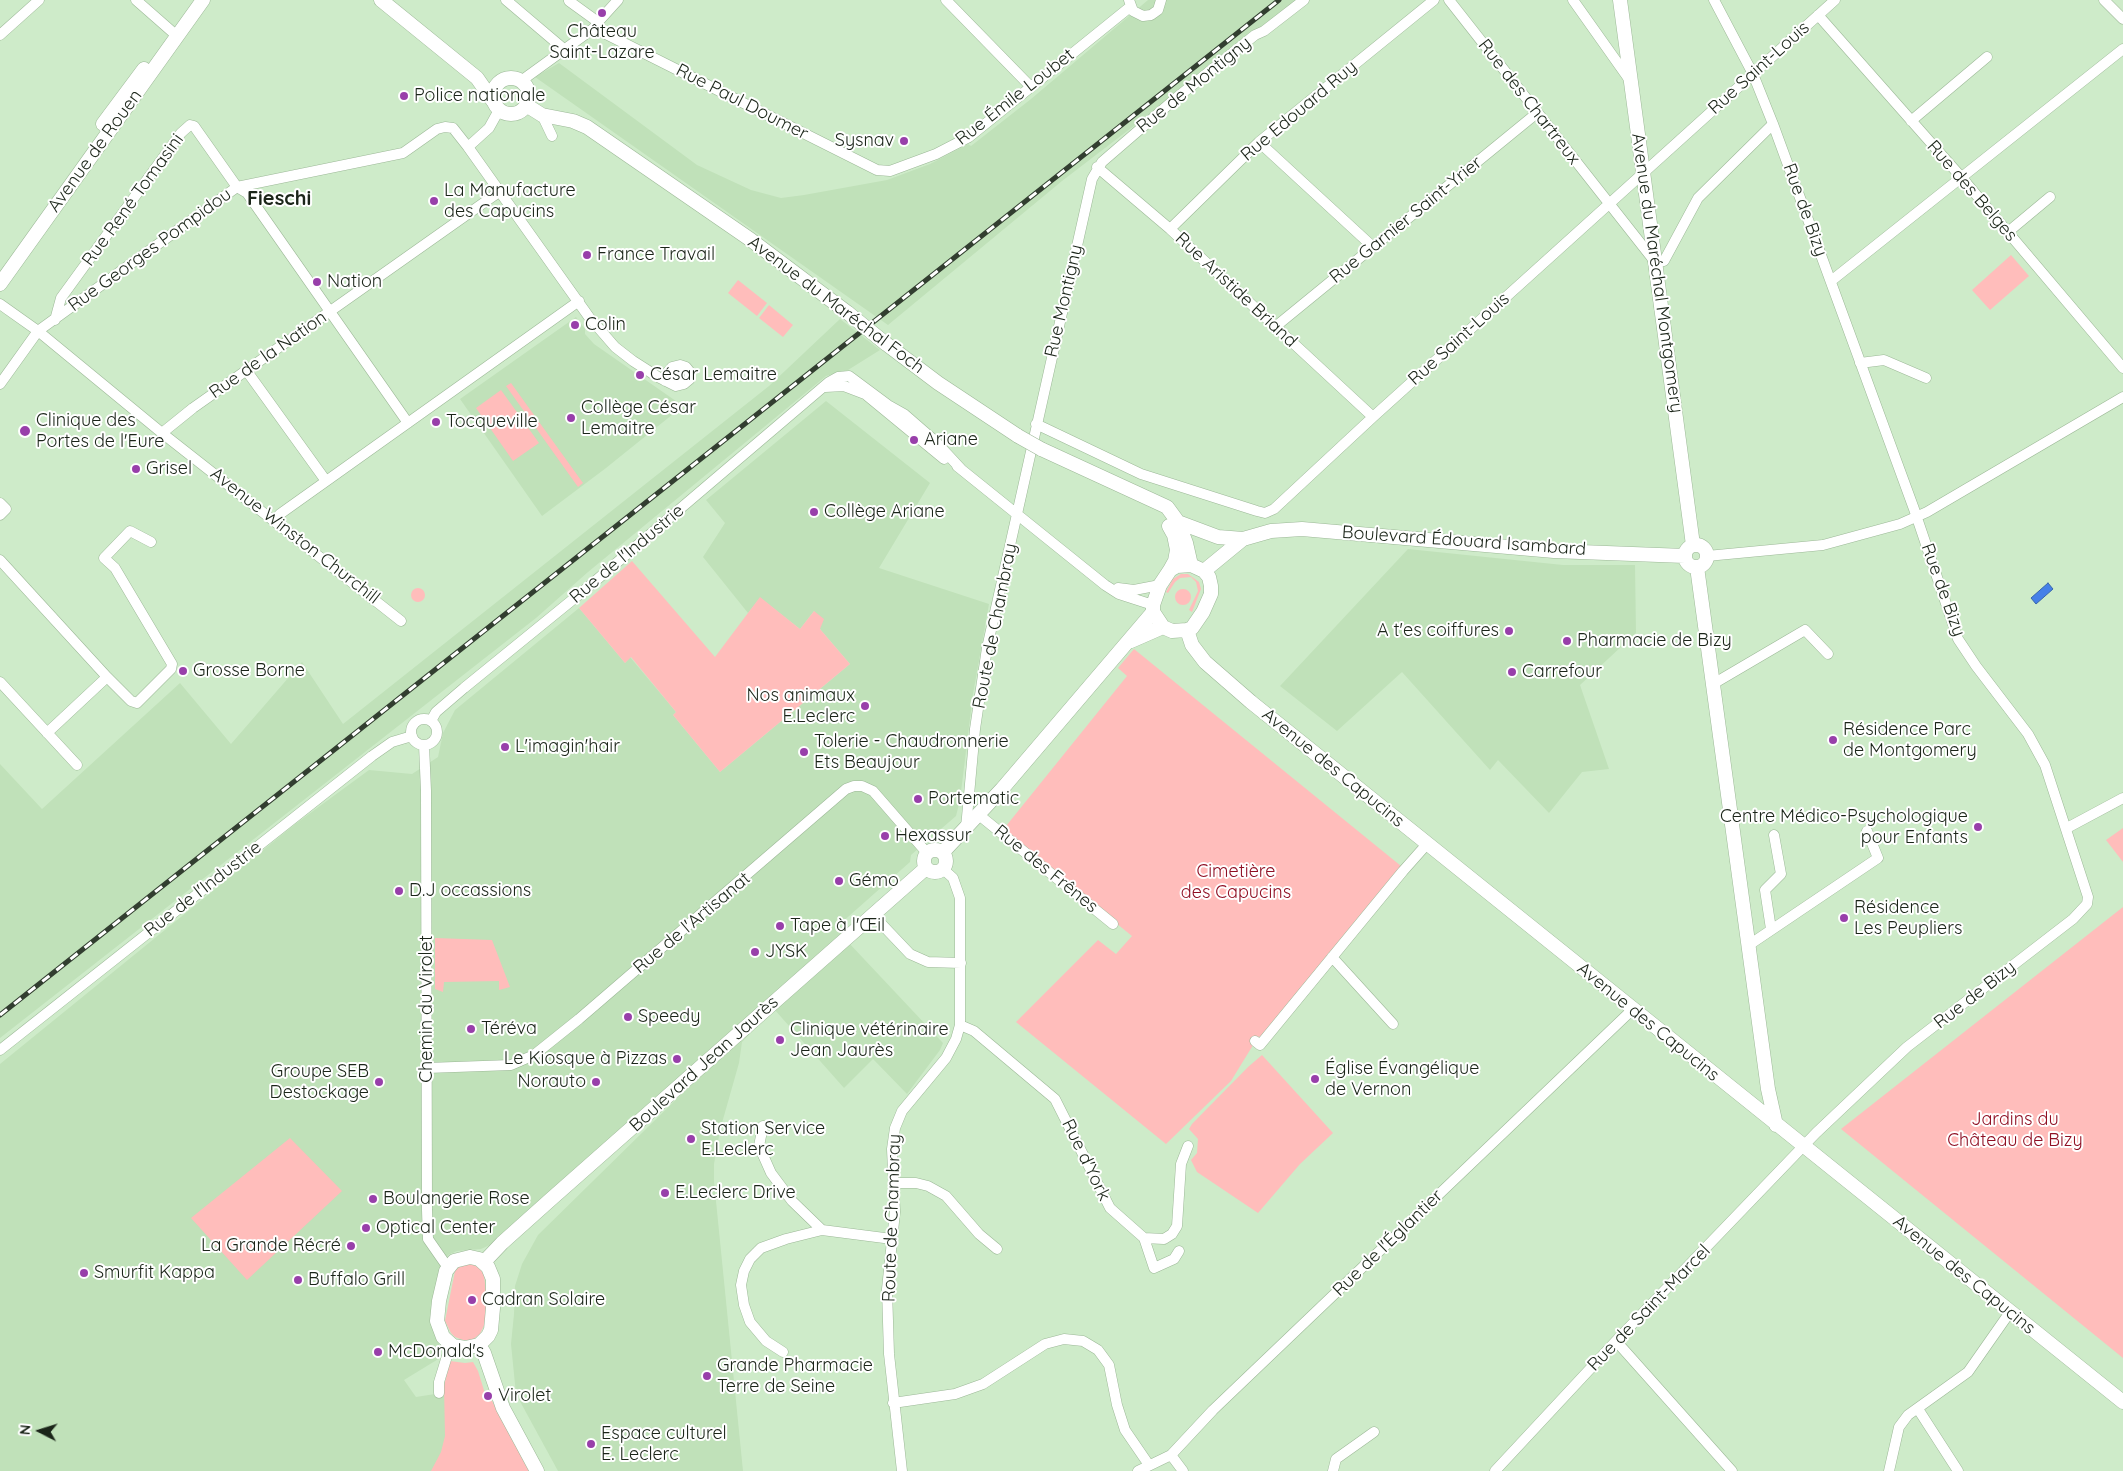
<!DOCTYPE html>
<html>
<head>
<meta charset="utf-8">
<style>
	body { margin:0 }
	#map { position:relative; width:2123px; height:1471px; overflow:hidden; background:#ceebc9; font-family:Quicksand,sans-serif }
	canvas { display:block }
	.north { position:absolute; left:15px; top:1406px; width:50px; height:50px; -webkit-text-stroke:4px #fff; paint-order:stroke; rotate:275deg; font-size:14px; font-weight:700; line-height:20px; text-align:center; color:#1b2519 }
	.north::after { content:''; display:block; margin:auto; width:18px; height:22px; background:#1b2519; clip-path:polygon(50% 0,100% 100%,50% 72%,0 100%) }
</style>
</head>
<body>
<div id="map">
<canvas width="2123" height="1471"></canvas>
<div class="north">N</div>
</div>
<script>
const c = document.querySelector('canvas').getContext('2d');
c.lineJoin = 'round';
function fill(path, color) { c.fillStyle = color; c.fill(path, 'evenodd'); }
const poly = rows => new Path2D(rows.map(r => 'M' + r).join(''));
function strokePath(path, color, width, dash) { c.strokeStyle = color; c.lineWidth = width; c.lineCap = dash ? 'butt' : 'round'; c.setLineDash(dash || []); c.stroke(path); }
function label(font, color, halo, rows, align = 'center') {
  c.font = font + ' Quicksand,sans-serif'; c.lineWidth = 4; c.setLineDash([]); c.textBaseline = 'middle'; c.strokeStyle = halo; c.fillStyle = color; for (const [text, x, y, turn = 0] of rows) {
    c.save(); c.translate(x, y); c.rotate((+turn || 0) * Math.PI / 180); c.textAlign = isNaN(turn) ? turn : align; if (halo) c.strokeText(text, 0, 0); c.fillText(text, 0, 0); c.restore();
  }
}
const built = poly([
	[1148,0,1298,0,1062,181,888,325,535,77,559,63,697,165,751,190,781,198,804,195,887,180,930,164,968,144,971,146,1031,99],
	[576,317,585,329,585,334,594,344,683,406,606,468,542,516,460,399],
	[840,319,880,350,848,370,826,376,588,572,536,618,0,1038,0,764,42,809,180,683,231,744,302,662,343,724,769,386],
	[826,401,930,483,879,568,989,604,973,694,960,800,956,816,911,855,910,862,840,924,848,942,943,1043,940,1050,907,1094,873,1059,844,1088,774,1009,742,1042,739,1063,720,1130,714,1164,714,1181,743,1471,558,1471,516,1394,511,1344,514,1314,515,1286,522,1264,538,1235,703,1073,492,1244,481,1249,457,1251,448,1255,441,1269,430,1320,439,1344,440,1358,404,1380,416,1397,460,1390,521,1471,0,1471,0,1064,294,825,369,770,412,774,438,757,443,733,455,710,579,608,625,663,630,657,676,712,673,715,720,772,850,664,820,629,814,611,800,629,760,598,748,613,703,557,725,523,706,500],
	[1408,549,1563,565,1635,565,1636,633,1580,685,1609,769,1582,772,1549,813,1498,760,1490,770,1402,672,1337,731,1280,686]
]);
const green = poly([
	[2011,255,2029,276,1990,310,1972,290],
	[738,280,767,303,757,316,728,293],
	[769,305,793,325,783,337,759,318],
	[511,383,583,483,578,487,506,386],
	[501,390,539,443,513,461,476,408],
	[632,561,715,657,760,597,800,629,814,611,824,619,820,629,850,664,720,772,673,715,676,712,631,657,625,663,579,608],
	[1181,574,1188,574,1199,582,1201,589,1192,612,1189,610,1198,591,1196,582,1191,577,1180,578,1175,582,1168,593,1166,592,1173,579],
	'411 595a7 7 0 1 1 14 0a7 7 0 1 1-14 0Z',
	'1175 597a8 8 0 1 1 16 0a8 8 0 1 1-16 0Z',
	[1134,649,1401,866,1266,1032,1263,1036,1258,1037,1231,1081,1166,1144,1016,1022,1098,940,1116,954,1132,936,1002,831,1127,676,1118,668],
	[2123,828,2123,862,2106,840],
	[2123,907,2123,1358,1841,1129],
	[435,938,492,940,510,987,499,990,499,981,444,982,443,992,435,989],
	[1262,1055,1333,1133,1300,1164,1258,1213,1197,1172,1191,1160,1197,1153,1198,1139,1189,1129,1192,1124,1248,1067],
	[290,1138,342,1191,247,1280,191,1218],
	[469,1263,480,1268,484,1275,487,1303,486,1321,480,1334,472,1340,463,1340,455,1337,451,1333,445,1321,455,1271,461,1265],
	[450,1361,465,1363,473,1362,478,1371,487,1400,491,1399,529,1471,431,1471,441,1452,445,1436,444,1386]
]);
const water = poly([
	[2048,583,2053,589,2036,604,2031,598,2048,583]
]);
const minor = poly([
	[136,0,177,36],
	[506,0,565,50],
	[946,0,1030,86],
	[1129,0,1133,11,1143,16,1151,15,1158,10,1161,0],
	[1449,0,1656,263,1664,261,1698,198,1773,124],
	[1573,0,1629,79],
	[2104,0,2123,19],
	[569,1,598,22],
	[1818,15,1962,178,2123,368],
	[594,28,877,170,890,171,936,154,969,137,1130,7],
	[0,35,39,0],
	[521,81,594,28,598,22,618,0],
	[499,110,489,128,468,147,589,317,615,347,633,361,658,377,676,386,684,384,690,379,690,372,686,367,680,365,672,367,667,373,665,381],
	[542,115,552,136],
	[1911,121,1987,57],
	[1259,142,1372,246],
	[1097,167,1170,229,1373,417],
	[1170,229,1259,142,1434,0],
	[2008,232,2050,197],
	[1831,281,2123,49],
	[0,304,38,331,162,433,401,621],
	[55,320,61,298,181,133,190,125,194,126,237,187,247,193,408,423],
	[1275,327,1537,113],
	[1860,363,1884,360,1926,378],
	[246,370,326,481],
	[0,384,38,331,237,187,403,153,437,129,445,127,453,128,468,147],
	[825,387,844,386,865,394,944,459],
	[1036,424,1141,474,1257,511,1265,513,1274,509,1373,417,1835,0],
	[162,433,193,408,499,192],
	[957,466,1105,585,1119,594,1153,605],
	[0,503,6,509,0,515],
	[275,520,280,514,579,301],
	[1707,556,1823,545,1900,524,1927,512,2123,397],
	[0,560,107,677,131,701,137,703,171,669,172,664,115,568,104,558,130,531,151,542],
	[1118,588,1134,590,1160,585],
	[0,682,77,765],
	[1713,684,1805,630,1828,654],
	'411 732a13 13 0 1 1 26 0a13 13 0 1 1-26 0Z',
	[431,721,436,712,464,688,587,588,829,382,838,377,849,376,888,405,904,414,935,441,961,469],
	[47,733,107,677],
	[424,745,426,791,427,1210,428,1239,444,1262,449,1267],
	[979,815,1113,924],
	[966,828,975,729,987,648,1092,179,1102,162,1175,99,1255,35,1264,31,1304,0],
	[2067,828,2123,798],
	[872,914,910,954,928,962,961,963],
	[1771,929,1765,890,1781,874,1774,835],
	[1749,945,1878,858,1867,831],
	[1332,957,1393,1024],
	[960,1025,974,1031,1055,1099,1110,1208,1144,1238,1164,1239,1172,1234,1177,1226,1181,1164,1188,1146],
	[1255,1041,1260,1045,1403,871,1427,844],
	[0,1050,372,756,392,742,412,736],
	[427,1068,511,1065,534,1055,579,1019,846,789,854,786,862,786,873,791,927,853],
	[763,1126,759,1146,771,1173,792,1201,822,1230,892,1239],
	[894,1183,916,1183,928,1186,946,1196,979,1234,997,1249],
	[1144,1238,1154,1268,1174,1259,1179,1251],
	[1616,1341,1732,1471],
	[783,1352,766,1341,750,1322,744,1305,741,1285,744,1271,750,1259,761,1248,786,1239,822,1230],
	[439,1393,439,1382,447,1356,453,1346],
	[893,1403,955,1394,983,1384,1045,1344,1064,1339,1083,1341,1098,1350,1109,1365,1117,1405,1125,1430,1149,1465],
	[1918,1409,1958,1471],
	[1171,1455,1183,1471],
	[902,1471,889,1354,887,1289,895,1212,892,1149,895,1128,902,1111,946,1058,956,1039,960,1025,960,898,953,878,943,869],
	[1138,1471,1171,1455,1213,1410,1633,1009],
	[1333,1471,1336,1459,1374,1432],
	[1495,1471,1616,1341,1816,1133,1907,1047,2073,919,2087,904,2088,897,2045,765,2028,734,1976,666,1958,639,1914,509,1773,124,1753,74,1714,0],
	[1889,1471,1899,1427,1908,1415,1968,1372,2010,1312]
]);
const major = poly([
	[381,0,477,78,493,101],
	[1620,0,1693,545],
	'493 96a18 18 0 1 1 36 0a18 18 0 1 1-36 0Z',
	[526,105,542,115,573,121,587,127,751,240,848,313],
	[103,124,144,69],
	[0,284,203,0],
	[885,343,938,383,1018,436],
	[1041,449,1167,507,1178,522,1186,543,1191,565],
	[1178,522,1218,537,1243,539],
	[1169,526,1174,535,1177,550,1175,561,1170,570],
	'1685 556a11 11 0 1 1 22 0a11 11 0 1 1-22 0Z',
	[1191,565,1204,571,1209,577,1211,586,1211,594,1203,612,1192,628,1187,630,1172,631,1163,627,1153,612,1153,605,1160,585,1170,570,1177,566,1191,565],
	[1697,567,1768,1089,1776,1125],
	[1204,571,1243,539,1271,531,1302,529,1554,551,1685,556],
	[1187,630,1192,645,1205,662,1251,702,2123,1402],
	[1131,641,1163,627],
	'924 861a11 11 0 1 1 22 0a11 11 0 1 1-22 0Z',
	[943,852,1002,789,1153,612],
	[470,1257,479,1259,488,1267,493,1279,493,1308,491,1330,488,1336,479,1345,465,1348,453,1346,443,1337,437,1321,439,1301,446,1271,454,1261,470,1257],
	[484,1262,502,1243,550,1200,926,868],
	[479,1345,484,1353,503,1408,537,1471]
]);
const rail = poly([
	[0,1015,1279,0]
]);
const majorBridge = poly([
	[848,313,885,343],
	[1018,436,1041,449]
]);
const markers = [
	[602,13,5,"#983faa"],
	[404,96,5,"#983faa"],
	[904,141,5,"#983faa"],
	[434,201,5,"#983faa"],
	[587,255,5,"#983faa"],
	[317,282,5,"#983faa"],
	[575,325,5,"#983faa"],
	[640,375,5,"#983faa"],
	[571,418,5,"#983faa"],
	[436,422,5,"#983faa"],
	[25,431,6,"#983faa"],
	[914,440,5,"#983faa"],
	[136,469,5,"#983faa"],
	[814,512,5,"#983faa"],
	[1509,631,5,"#983faa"],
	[1567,641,5,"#983faa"],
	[183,671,5,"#983faa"],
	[1512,672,5,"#983faa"],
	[865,706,5,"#983faa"],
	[1833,740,5,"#983faa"],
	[505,747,5,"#983faa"],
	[804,752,5,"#983faa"],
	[918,799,5,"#983faa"],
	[1978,827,5,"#983faa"],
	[885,836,5,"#983faa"],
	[839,881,5,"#983faa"],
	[399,891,5,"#983faa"],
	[1844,918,5,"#983faa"],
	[780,926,5,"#983faa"],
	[755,952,5,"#983faa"],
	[628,1017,5,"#983faa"],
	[471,1029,5,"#983faa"],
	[780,1040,5,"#983faa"],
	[677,1059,5,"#983faa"],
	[1315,1079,5,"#983faa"],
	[379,1082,5,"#983faa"],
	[596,1082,5,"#983faa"],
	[691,1139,5,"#983faa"],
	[665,1193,5,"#983faa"],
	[373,1199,5,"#983faa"],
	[366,1228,5,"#983faa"],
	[351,1246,5,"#983faa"],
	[84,1273,5,"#983faa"],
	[298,1280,5,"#983faa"],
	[472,1300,5,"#983faa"],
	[378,1352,5,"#983faa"],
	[707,1376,5,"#983faa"],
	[488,1396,5,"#983faa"],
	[591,1444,5,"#983faa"]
];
const poiNames = [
	["Château",602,32,"center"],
	["Saint-Lazare",602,53,"center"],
	["Police nationale",414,96],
	["Sysnav",894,141,"right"],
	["La Manufacture",444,191],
	["des Capucins",444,212],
	["France Travail",597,255],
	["Nation",327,282],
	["Colin",585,325],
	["César Lemaitre",650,375],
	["Collège César",581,408],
	["Lemaitre",581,429],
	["Clinique des",36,421],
	["Portes de l'Eure",36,442],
	["Tocqueville",446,422],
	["Ariane",924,440],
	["Grisel",146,469],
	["Collège Ariane",824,512],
	["A t'es coiffures",1499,631,"right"],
	["Pharmacie de Bizy",1577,641],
	["Grosse Borne",193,671],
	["Carrefour",1522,672],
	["Nos animaux",855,696,"right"],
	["E.Leclerc",855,717,"right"],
	["Résidence Parc",1843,730],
	["de Montgomery",1843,751],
	["Tolerie - Chaudronnerie",814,742],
	["Ets Beaujour",814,763],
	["L'imagin'hair",515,747],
	["Portematic",928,799],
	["Centre Médico-Psychologique",1968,817,"right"],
	["pour Enfants",1968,838,"right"],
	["Hexassur",895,836],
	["Gémo",849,881],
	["D.J occassions",409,891],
	["Résidence",1854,908],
	["Les Peupliers",1854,929],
	["Tape à l'Œil",790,926],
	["JYSK",765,952],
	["Speedy",638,1017],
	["Téréva",481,1029],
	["Clinique vétérinaire",790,1030],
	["Jean Jaurès",790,1051],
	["Le Kiosque à Pizzas",667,1059,"right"],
	["Église Évangélique",1325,1069],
	["de Vernon",1325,1090],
	["Groupe SEB",369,1072,"right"],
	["Destockage",369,1093,"right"],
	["Norauto",586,1082,"right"],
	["Station Service",701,1129],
	["E.Leclerc",701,1150],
	["E.Leclerc Drive",675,1193],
	["Boulangerie Rose",383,1199],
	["Optical Center",376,1228],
	["La Grande Récré",341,1246,"right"],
	["Smurfit Kappa",94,1273],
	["Buffalo Grill",308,1280],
	["Cadran Solaire",482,1300],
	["McDonald's",388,1352],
	["Grande Pharmacie",717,1366],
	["Terre de Seine",717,1387],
	["Virolet",498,1396],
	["Espace culturel",601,1434],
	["E. Leclerc",601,1455]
];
const streetNames = [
	["Rue Saint-Louis",1759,68,-42],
	["Rue de Montigny",1194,85,-39],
	["Rue Émile Loubet",1015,97,-38],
	["Rue Paul Doumer",742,102,27],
	["Rue des Chartreux",1529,102,52],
	["Rue Edouard Ruy",1299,111,-40],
	["Avenue de Rouen",95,151,-54],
	["Rue des Belges",1972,191,49],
	["Rue René Tomasini",133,200,-54],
	["Rue de Bizy",1805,210,70],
	["Rue Garnier Saint-Yrier",1406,220,-39],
	["Rue Georges Pompidou",150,250,-36],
	["Avenue du Maréchal Montgomery",1657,273,82],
	["Rue Aristide Briand",1236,290,43],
	["Rue Montigny",1064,301,-77],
	["Avenue du Maréchal Foch",836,305,37],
	["Rue Saint-Louis",1459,339,-42],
	["Rue de la Nation",268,355,-35],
	["Avenue Winston Churchill",295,536,38],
	["Boulevard Édouard Isambard",1464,541,4],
	["Rue de l'Industrie",627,554,-40],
	["Rue de Bizy",1943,590,70],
	["Route de Chambray",995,626,-79],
	["Avenue des Capucins",1333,768,39],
	["Rue des Frênes",1046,869,39],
	["Rue de l'Industrie",203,889,-38],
	["Rue de l'Artisanat",692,923,-40],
	["Rue de Bizy",1975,995,-38],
	["Chemin du Virolet",427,1009,-90],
	["Avenue des Capucins",1648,1022,39],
	["Boulevard Jean Jaurès",704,1064,-42],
	["Rue d'York",1086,1160,64],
	["Route de Chambray",892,1218,-88],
	["Rue de l'Églantier",1388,1243,-44],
	["Avenue des Capucins",1964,1275,39],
	["Rue de Saint-Marcel",1649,1308,-46]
];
const parkNames = [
	["Cimetière",1236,872],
	["des Capucins",1236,893],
	["Jardins du",2015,1120],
	["Château de Bizy",2015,1141]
];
const quarterNames = [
	["Fieschi",279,199]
];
fill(built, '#c0e1b9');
fill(green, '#ffbdbb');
fill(water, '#4580e8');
strokePath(water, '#3865aa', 1);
strokePath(minor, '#9cb897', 11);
strokePath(major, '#9cb897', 15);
strokePath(minor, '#fff', 10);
strokePath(major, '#fff', 14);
strokePath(rail, '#323e30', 5);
strokePath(rail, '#fff', 3, [9]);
strokePath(majorBridge, '#9cb897', 15, []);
strokePath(majorBridge, '#fff', 14);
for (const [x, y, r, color] of markers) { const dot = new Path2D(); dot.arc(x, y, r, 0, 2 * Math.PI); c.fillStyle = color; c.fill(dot); strokePath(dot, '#fff', 2); }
label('18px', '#1b2519', '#fff', poiNames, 'left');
label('18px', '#1b2519', '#fff', streetNames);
label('18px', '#8f1024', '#fff', parkNames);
label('bold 20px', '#1b2519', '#fff', quarterNames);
</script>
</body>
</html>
